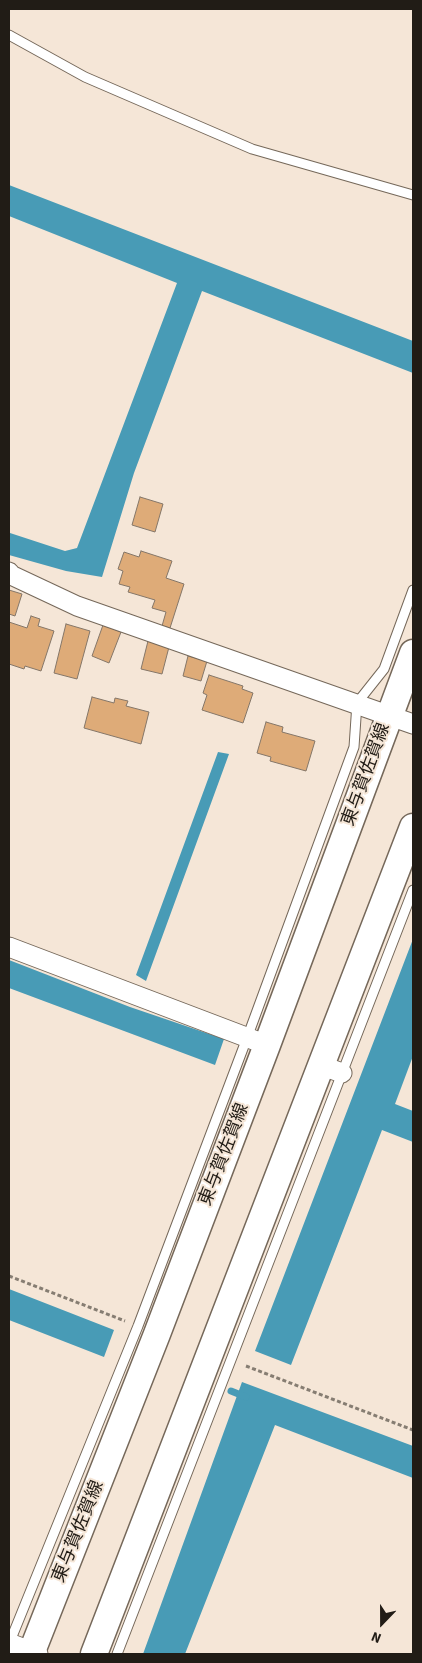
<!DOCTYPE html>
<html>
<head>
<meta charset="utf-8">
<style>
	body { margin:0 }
	#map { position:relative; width:422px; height:1663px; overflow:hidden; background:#f5e6d7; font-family:"Source Sans 3",sans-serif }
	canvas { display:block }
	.frame { position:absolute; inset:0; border:10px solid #211c16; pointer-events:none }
	.north { position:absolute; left:357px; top:1598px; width:50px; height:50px; -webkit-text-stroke:4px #f5e6d7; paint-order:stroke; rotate:202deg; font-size:14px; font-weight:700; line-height:20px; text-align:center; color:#211c16 }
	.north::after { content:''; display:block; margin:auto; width:18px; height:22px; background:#211c16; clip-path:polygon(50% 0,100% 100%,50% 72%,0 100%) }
</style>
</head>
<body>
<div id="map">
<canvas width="422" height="1663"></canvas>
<div class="frame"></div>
<div class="north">N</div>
</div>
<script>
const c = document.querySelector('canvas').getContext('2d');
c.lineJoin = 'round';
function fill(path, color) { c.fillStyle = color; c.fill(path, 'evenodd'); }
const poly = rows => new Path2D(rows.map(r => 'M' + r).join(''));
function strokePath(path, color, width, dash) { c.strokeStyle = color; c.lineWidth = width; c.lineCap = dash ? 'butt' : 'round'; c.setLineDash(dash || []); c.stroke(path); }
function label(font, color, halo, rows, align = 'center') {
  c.font = font + ' "Source Sans 3","Noto Sans JP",sans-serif'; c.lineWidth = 4; c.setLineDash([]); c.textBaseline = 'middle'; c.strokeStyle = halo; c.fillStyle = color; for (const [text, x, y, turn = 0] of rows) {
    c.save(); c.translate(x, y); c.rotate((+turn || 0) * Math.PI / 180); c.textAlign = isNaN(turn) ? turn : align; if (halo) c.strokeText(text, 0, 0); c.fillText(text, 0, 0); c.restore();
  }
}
const water = poly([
	[9,185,413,341,413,373,202,291,134,473,102,577,66,571,9,555,10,533,65,551,77,548,177,283,9,216],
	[218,752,229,754,146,981,136,975],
	[413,939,413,1056,395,1104,413,1111,413,1142,382,1130,291,1365,255,1351],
	[9,960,130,1007,224,1039,215,1065,9,988],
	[9,1289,114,1330,104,1357,9,1320],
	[242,1382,413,1446,413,1478,275,1425,185,1654,143,1654]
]);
const stream = poly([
	[231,1391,246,1397]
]);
const building = poly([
	[140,497,163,504,155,532,132,525,140,497],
	[141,551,172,561,166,578,184,584,170,628,162,626,166,612,152,608,155,600,128,592,130,587,119,584,123,571,118,569,124,552,139,557,141,551],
	[9,590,22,594,15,616,9,614,9,590],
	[31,616,40,619,38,626,54,631,41,671,25,666,24,669,9,664,9,622,27,628,31,616],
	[66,624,90,631,77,679,54,673,66,624],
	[103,625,121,632,109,663,92,656,103,625],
	[148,641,169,647,162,674,141,669,148,641],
	[188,656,207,661,201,681,183,676,188,656],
	[209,675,243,686,242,689,253,693,243,723,202,710,207,695,203,693,209,675],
	[92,697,114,703,115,698,128,701,126,706,149,712,141,744,84,728,92,697],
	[266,722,283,727,282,732,315,741,306,771,270,761,271,757,257,753,266,722]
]);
const path = poly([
	[9,1276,125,1321],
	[246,1366,413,1430]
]);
const lane = poly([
	[9,35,85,77,252,149,413,195],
	[9,1644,138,1326,247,1038,354,747,357,703,384,669,413,590],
	[117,1654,413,890]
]);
const street = poly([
	[9,572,11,575,77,606,413,724],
	[9,947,267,1045],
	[320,1065,342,1073],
	[9,1643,38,1654]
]);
const secondary = poly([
	[31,1654,157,1334,267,1045,413,653],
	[94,1654,413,827]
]);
const streetNames = [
	["東与賀佐賀線",367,775,-70],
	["東与賀佐賀線",225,1155,-69],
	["東与賀佐賀線",79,1532,-68]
];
fill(water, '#489bb6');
strokePath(stream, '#489bb6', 7);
fill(building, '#deab78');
strokePath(building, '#847668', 1);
strokePath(lane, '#75685a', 11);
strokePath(street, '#75685a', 21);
strokePath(secondary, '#75685a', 29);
strokePath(path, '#867d72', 3, [4, 2.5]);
strokePath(lane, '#fff', 9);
strokePath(street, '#fff', 19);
strokePath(secondary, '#fff', 26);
label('18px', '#211c16', '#f5e6d7', streetNames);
</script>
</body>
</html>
